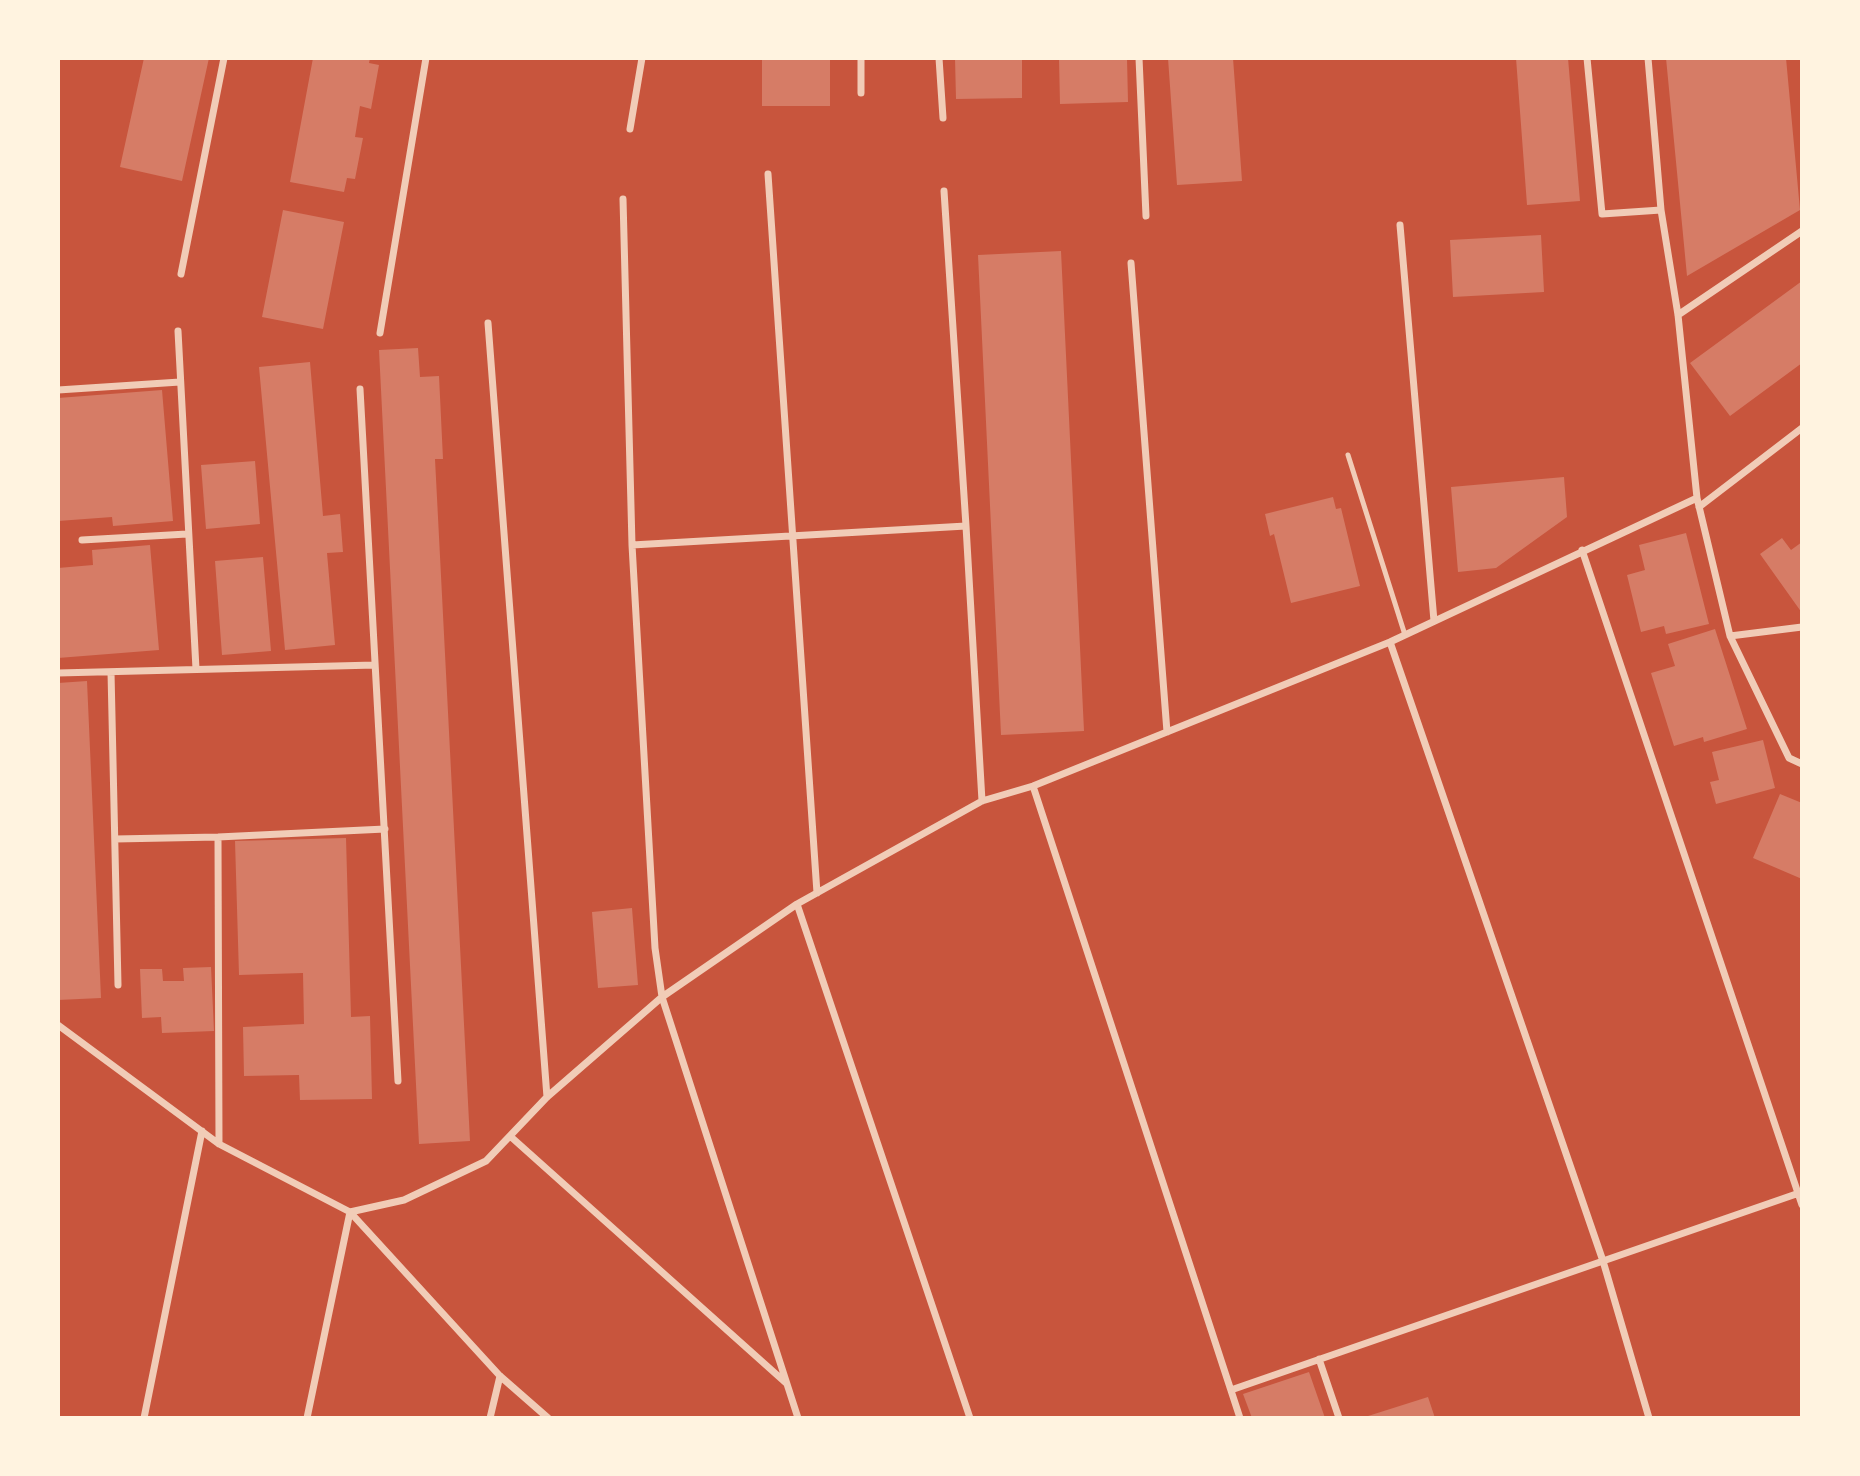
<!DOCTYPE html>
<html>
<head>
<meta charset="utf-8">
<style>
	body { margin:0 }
	#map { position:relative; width:1860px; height:1476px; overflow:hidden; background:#c8553d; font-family:"Open Sans",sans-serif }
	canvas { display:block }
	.frame { position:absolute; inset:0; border:60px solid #fff3e0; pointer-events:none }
</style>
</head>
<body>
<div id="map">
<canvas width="1860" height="1476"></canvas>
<div class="frame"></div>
</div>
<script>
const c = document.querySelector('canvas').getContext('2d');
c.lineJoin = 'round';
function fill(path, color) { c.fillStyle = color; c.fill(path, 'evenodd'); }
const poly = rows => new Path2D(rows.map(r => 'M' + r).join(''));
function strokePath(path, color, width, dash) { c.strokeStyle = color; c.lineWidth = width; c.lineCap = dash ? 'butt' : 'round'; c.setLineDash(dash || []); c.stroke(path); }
const building = poly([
	[144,58,209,58,182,181,120,167],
	[313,58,370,58,369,63,379,65,371,109,360,106,355,137,363,138,355,179,347,178,344,192,290,182],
	[762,58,830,58,830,106,762,106],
	[955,58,1022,58,1022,98,956,99],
	[1059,58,1127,58,1128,102,1060,104],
	[1168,58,1233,58,1242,181,1177,185],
	[1516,58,1568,58,1580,201,1527,205],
	[1666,58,1786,58,1800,210,1687,276],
	[283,210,344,222,323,329,262,317],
	[1541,235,1544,292,1453,297,1450,240],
	[1061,251,1084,731,1001,735,978,255],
	[1802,281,1802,363,1730,416,1690,363],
	[418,348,420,377,439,376,443,459,435,459,470,1141,419,1144,379,350],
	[310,362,323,516,340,514,343,552,327,553,335,645,285,650,259,367],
	[162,390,173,521,113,526,112,517,58,521,58,398],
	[255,461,260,524,206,529,201,465],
	[1564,477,1567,517,1496,568,1458,572,1451,487],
	[1333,497,1336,509,1341,508,1360,586,1291,603,1274,534,1270,536,1265,514],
	[1686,533,1709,624,1666,634,1664,626,1641,632,1627,575,1645,570,1639,545],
	[1782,538,1791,550,1802,542,1802,613,1760,554],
	[150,545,159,650,58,658,58,568,93,565,92,550],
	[263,557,271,651,222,655,215,561],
	[1715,629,1747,729,1704,742,1703,737,1674,746,1651,673,1675,666,1668,644],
	[87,681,101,998,58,1000,58,683],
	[1763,740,1775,788,1716,804,1710,782,1719,780,1712,752],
	[1780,794,1802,803,1802,879,1753,858],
	[346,838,351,1017,370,1016,372,1099,300,1100,299,1075,244,1076,243,1027,304,1024,303,973,239,975,235,841],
	[632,908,638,985,598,988,592,912],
	[211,967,214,1031,162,1033,161,1017,142,1018,140,969,162,969,163,981,184,981,183,968],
	[1309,1372,1325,1418,1252,1418,1243,1394],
	[1428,1397,1435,1418,1369,1418,1368,1416]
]);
const service = poly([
	[1348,455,1405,635]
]);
const minor = poly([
	[861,58,861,93],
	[939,58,943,118],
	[1139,58,1146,216],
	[1587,58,1602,214,1661,210],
	[1648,58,1661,210,1678,315,1697,498,1730,636,1789,758,1802,764],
	[630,129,642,58],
	[768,174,817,893],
	[944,191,966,526,982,801],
	[623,199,632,545],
	[1400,225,1434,621],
	[1131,263,1167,732],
	[181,274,224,58],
	[1678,315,1802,231],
	[488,323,547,1097],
	[178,331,196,669],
	[380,333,426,58],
	[360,389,398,1081],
	[58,390,180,382],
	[1699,507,1802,428],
	[82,540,187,534],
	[1582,550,1802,1205],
	[1730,636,1802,627],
	[1390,642,1603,1261,1649,1418],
	[111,672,118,985],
	[58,673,375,665],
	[1033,786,1240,1418],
	[218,837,219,1144],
	[115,839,218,837,385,829],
	[797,904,970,1418],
	[58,1025,219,1144,350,1212,404,1200,486,1161,547,1097,662,997,797,904,982,801,1033,786,1390,642,1697,498],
	[510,1136,786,1383],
	[350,1212,500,1376,548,1418],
	[1319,1359,1339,1418],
	[1231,1390,1802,1192],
	[144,1418,202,1131],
	[307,1418,350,1212],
	[490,1418,500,1376],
	[798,1418,662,997,655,948,632,545,966,526]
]);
fill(building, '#d67c66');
strokePath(service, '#f1ccb7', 5);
strokePath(minor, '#f1ccb7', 7);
</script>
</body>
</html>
